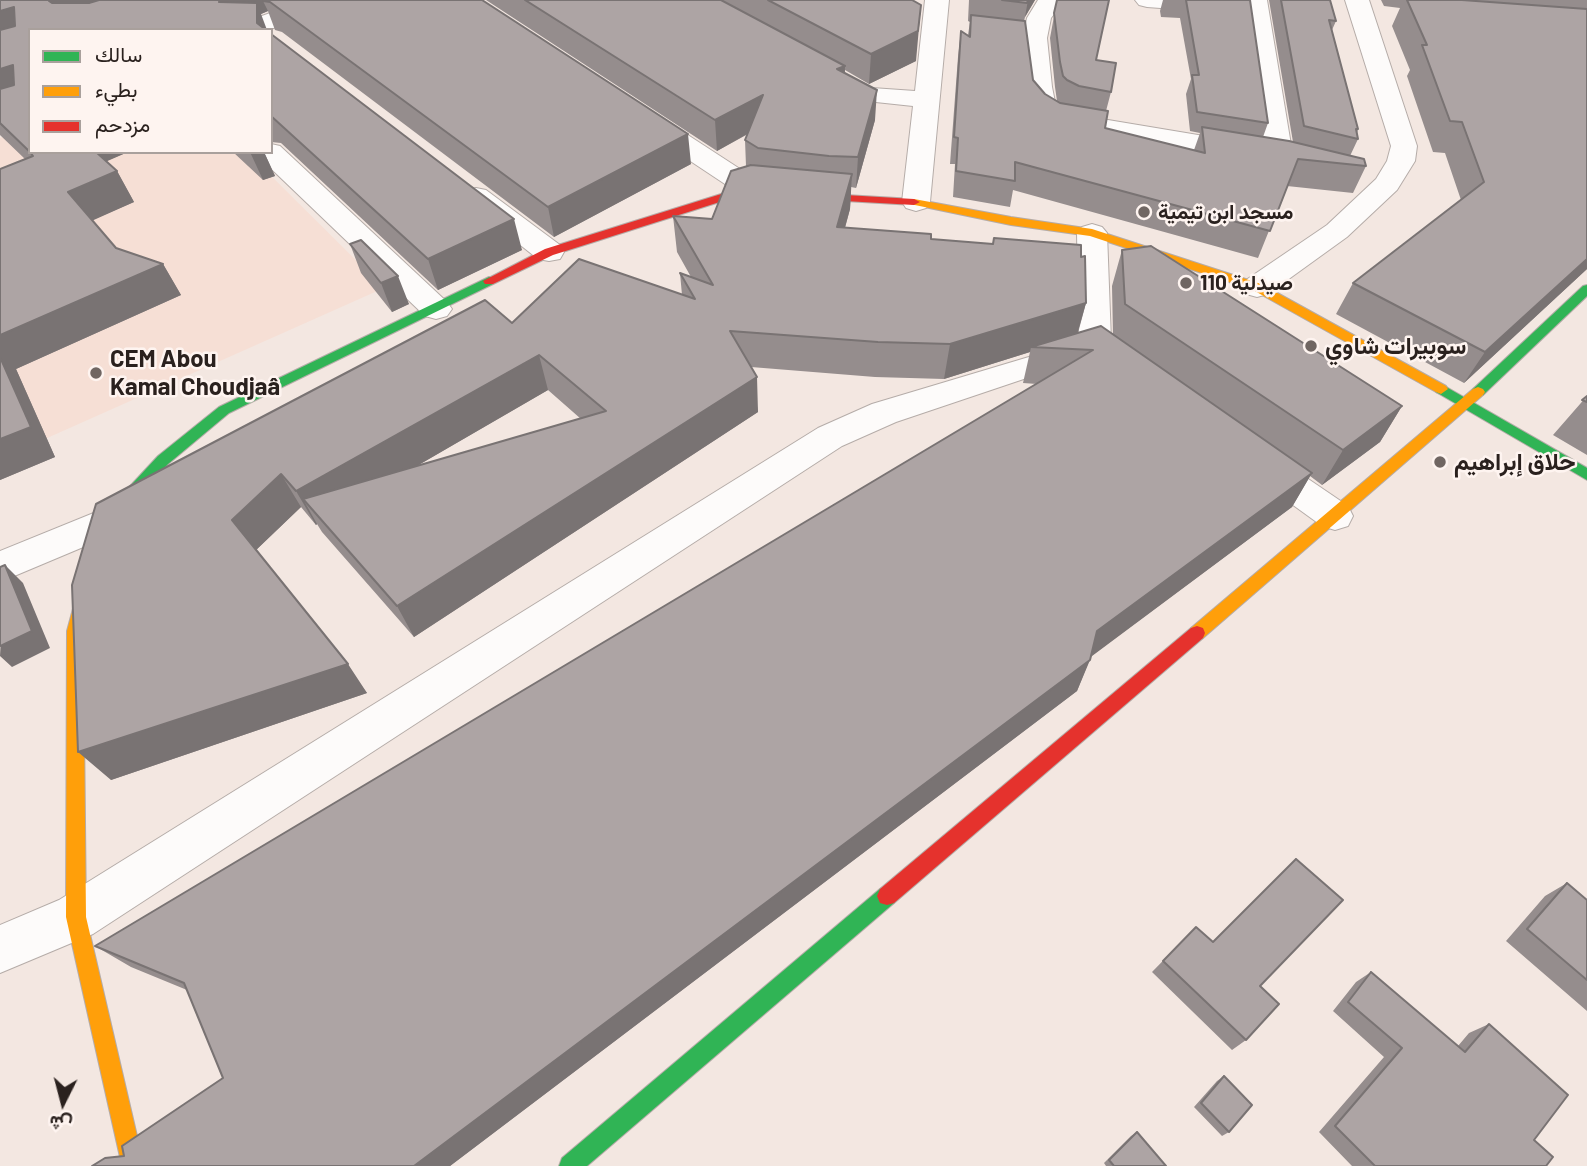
<!DOCTYPE html>
<html>
<head>
<meta charset="utf-8">
<style>
	body { margin:0 }
	#map { position:relative; width:1587px; height:1166px; overflow:hidden; background:#f3e7e1; font-family:Barlow,Vazirmatn,sans-serif }
	canvas { display:block }
	.legend { position:absolute; left:28px; top:28px; width:245px; height:126px; box-sizing:border-box; background:#fef4f0; border:2px solid #a9a09c; margin:0; padding:9px 12px; list-style:none; font-size:21px; color:#2a211e }
	.legend li { display:flex; align-items:center; gap:14px; height:35px }
	.legend b { width:35px; border:2px solid #a9a09c }
	.north { position:absolute; left:28px; top:1068px; width:70px; height:70px; -webkit-text-stroke:5px #fef4f0; paint-order:stroke; rotate:186deg; font-size:19px; font-weight:700; line-height:28px; text-align:center; color:#2a211e }
	.north::after { content:''; display:block; margin:auto; width:24px; height:32px; background:#2a211e; clip-path:polygon(50% 0,100% 100%,50% 72%,0 100%) }
</style>
</head>
<body>
<div id="map">
<canvas width="1587" height="1166"></canvas>
<ul class="legend">
<li><b style="height:9px;background:#30b455"></b>سالك</li>
<li><b style="height:9px;background:#ff9f0a"></b>بطيء</li>
<li><b style="height:9px;background:#e5322d"></b>مزدحم</li>
</ul>
<div class="north">ش</div>
</div>
<script>
const c = document.querySelector('canvas').getContext('2d');
c.lineJoin = 'round';
function fill(path, color) { c.fillStyle = color; c.fill(path, 'evenodd'); }
const poly = rows => new Path2D(rows.map(r => 'M' + r).join(''));
function strokePath(path, color, width, dash) { c.strokeStyle = color; c.lineWidth = width; c.lineCap = dash ? 'butt' : 'round'; c.setLineDash(dash || []); c.stroke(path); }
function label(font, color, halo, rows, align = 'center') {
  c.font = font + ' Barlow,Vazirmatn,sans-serif'; c.lineWidth = 5; c.setLineDash([]); c.textBaseline = 'middle'; c.strokeStyle = halo; c.fillStyle = color; for (const [text, x, y, turn = 0] of rows) {
    c.save(); c.translate(x, y); c.rotate((+turn || 0) * Math.PI / 180); c.textAlign = isNaN(turn) ? turn : align; if (halo) c.strokeText(text, 0, 0); c.fillText(text, 0, 0); c.restore();
  }
}
const built = poly([
	[30,127,30,152,247,152,384,288,0,459,0,138]
]);
const street = poly([
	[306,0,340,0,336,5,268,30,233,30,237,25,306,0],
	[925,0,949,0,930,202,926,208,916,211,906,208,902,202,913,106,857,100,820,80,816,75,820,70,829,67,872,88,915,91,925,0],
	[1038,0,1065,0,1051,18,1047,38,1052,87,1055,102,1060,107,1072,114,1264,146,1243,0,1267,0,1293,157,1289,163,1279,165,1065,129,1042,119,1030,104,1023,38,1027,18,1038,0],
	[1135,0,1223,0,1227,5,1223,10,1215,12,1147,7,1139,5,1135,0],
	[1345,0,1369,0,1417,146,1415,161,1397,190,1347,237,1268,294,1257,297,1246,294,1242,287,1246,280,1327,225,1376,179,1387,161,1391,146,1345,0],
	[645,111,654,113,760,182,764,188,760,194,750,196,740,194,636,125,632,119,636,113,645,111],
	[271,144,280,146,447,302,452,309,447,316,436,319,425,316,260,158,257,152,271,152,271,144],
	[476,188,486,190,560,245,564,252,560,259,549,261,538,259,466,202,462,196,466,190,476,188],
	[1092,224,1102,227,1107,233,1111,341,1136,358,1140,366,1136,374,1124,377,1112,374,1089,357,896,422,842,446,93,934,0,973,0,925,59,900,818,428,872,404,1079,342,1077,233,1082,227,1092,224],
	[1258,449,1270,453,1348,506,1353,516,1348,526,1335,530,1322,526,1246,471,1240,462,1246,453,1258,449],
	[106,508,119,512,124,522,119,532,0,582,0,551,106,508]
]);
const fast = poly([
	[489,277,493,278,493,284,229,413,168,464,117,519,107,519,104,515,107,511,158,456,219,407,489,277],
	[1587,285,1587,296,1483,395,1473,395,1471,392,1473,389,1583,286,1587,285],
	[1441,384,1587,468,1587,480,1436,392,1434,389,1441,384],
	[887,887,894,889,897,896,894,903,587,1166,559,1166,562,1158,880,889,887,887]
]);
const slow = poly([
	[914,199,1011,217,1092,229,1261,284,1446,386,1448,389,1441,394,1436,392,1253,290,1090,236,1011,225,910,204,908,202,914,199],
	[1478,387,1483,389,1485,392,1483,395,1203,638,1197,640,1191,638,1189,633,1191,628,1473,389,1478,387],
	[82,598,88,600,90,605,83,631,86,917,144,1166,122,1166,66,917,67,631,74,605,76,600,82,598]
]);
const jam = poly([
	[750,185,828,194,914,199,920,202,914,205,828,200,751,192,553,255,493,284,485,284,483,281,545,249,750,185],
	[1197,626,1203,628,1205,633,1203,638,894,903,887,905,880,903,877,896,880,889,1191,628,1197,626]
]);
const wall = poly([
	[0,0,482,0,691,164,554,237,282,32,275,30,268,11,261,14,30,30,30,152,128,152,106,161,117,171,134,202,92,220,116,248,163,264,181,295,16,369,55,457,0,480,0,169,25,159,0,135],
	[486,0,912,0,916,61,869,84,845,70,845,73,875,120,856,188,851,187,850,209,845,228,931,239,993,244,994,238,1081,257,1086,303,1078,333,1113,335,1112,286,1122,250,1402,406,1380,442,1322,485,1310,476,1292,507,1091,656,1077,691,450,1166,92,1166,124,1156,223,1078,187,990,131,967,95,946,1037,384,1023,383,1030,352,944,379,875,377,751,367,758,412,414,637,322,532,317,524,316,525,301,507,256,550,367,693,111,780,72,585,512,323,682,295,680,273,691,277,677,252,673,216,712,219,746,166,745,140,748,134,717,151],
	[548,390,581,419,415,467],
	[969,0,1035,0,1025,17,1024,21,1033,80,1045,94,1059,102,1057,101,1055,87,1050,38,1057,0,1096,60,1111,92,1106,111,1105,128,1194,150,1200,133,1190,131,1186,94,1191,79,1180,18,1161,17,1160,11,1163,0,1250,0,1268,123,1263,137,1293,142,1269,0,1330,0,1336,21,1332,30,1358,129,1357,133,1358,139,1350,156,1366,166,1353,193,1287,186,1258,258,1013,190,1010,207,953,197,955,164,950,164,958,57,961,31,968,35,970,22,968,21],
	[1381,0,1587,0,1587,269,1464,383,1336,314,1353,283,1461,200,1445,153,1433,152,1407,76,1410,70,1392,26,1400,8,1384,6],
	[271,34,522,250,438,290,281,143,271,142],
	[233,152,264,152,275,176,263,180],
	[350,244,409,304,392,312,361,273],
	[1587,396,1587,455,1553,435],
	[1567,883,1587,900,1587,1011,1506,941,1545,896],
	[1196,927,1260,986,1246,1040,1232,1050,1152,972],
	[1371,972,1458,1046,1469,1033,1489,1024,1534,1140,1546,1166,1352,1166,1319,1132,1384,1057,1333,1011,1356,982],
	[1224,1076,1229,1132,1222,1136,1194,1107,1217,1081],
	[1137,1132,1166,1166,1106,1166,1104,1163,1131,1136]
]);
const shadedWall = poly([
	[50,0,139,0,71,23,49,1],
	[220,0,298,0,270,2,263,1,268,11,261,14,267,30,260,30,219,2],
	[1028,0,1035,0,1025,17],
	[921,5,916,61,869,84,871,54],
	[14,7,30,34,0,46,0,11],
	[13,65,30,92,0,105,0,69],
	[845,66,844,96,837,69],
	[877,90,875,120,856,188,858,157],
	[763,95,763,125,717,151,715,120],
	[688,134,691,164,554,237,548,207],
	[88,152,128,152,96,166],
	[250,152,264,152,275,176,263,180],
	[117,171,134,202,87,223,68,192],
	[852,174,850,209,835,263,837,227],
	[514,219,522,250,438,290,428,259],
	[1587,259,1587,269,1464,383,1485,352],
	[163,264,181,295,16,369,55,457,0,480,0,335],
	[398,276,409,304,392,312,381,283],
	[1086,303,1076,338,1031,347,1030,352,944,379,950,344],
	[539,355,548,390,322,521,303,499,317,524,316,525,296,491],
	[757,377,758,412,414,637,397,606],
	[1402,406,1380,442,1322,485,1343,450],
	[1312,473,1292,507,1084,662,1097,631],
	[281,474,301,507,254,552,232,520],
	[5,565,23,583,50,648,12,667,0,656],
	[1090,660,1077,691,450,1166,414,1166],
	[348,664,367,693,111,780,78,752]
]);
const building = poly([
	[0,0,50,0,49,1,52,3,89,3,99,0,220,0,219,2,257,3,257,23,266,30,30,30,30,152,0,123,0,89,14,85,13,65,0,69,0,30,15,26,14,7,0,11,0,0],
	[266,0,482,0,688,134,548,207,270,2,263,1,266,0],
	[525,0,721,0,845,66,837,69,877,90,858,157,829,156,758,148,745,140,763,95,715,120,525,0],
	[768,0,912,0,921,5,918,31,871,54,768,0],
	[1002,0,1028,0,1027,3,1002,0],
	[1057,0,1109,0,1096,60,1116,63,1111,92,1079,86,1067,80,1063,76,1060,62,1054,13,1057,0],
	[1186,0,1250,0,1268,123,1197,112,1192,75,1199,75,1186,0],
	[1281,0,1330,0,1336,21,1329,20,1358,129,1356,129,1358,139,1304,126,1281,0],
	[1407,0,1462,0,1587,9,1587,259,1485,352,1353,283,1484,182,1462,122,1450,121,1422,45,1427,45,1407,0],
	[971,15,1025,21,1033,80,1045,94,1060,103,1108,111,1105,128,1205,153,1202,127,1289,141,1364,159,1366,166,1298,159,1270,231,1015,162,1015,181,956,171,958,138,954,137,961,31,970,37,971,15],
	[271,34,514,219,428,259,271,116,271,34],
	[30,152,96,152,117,171,68,192,116,248,163,264,0,335,0,169,33,156,30,152],
	[751,165,852,174,837,227,931,234,931,239,993,244,994,238,1081,245,1081,257,1085,256,1086,303,950,344,878,342,730,331,757,377,397,606,303,499,606,411,539,355,296,491,281,474,232,520,348,664,78,752,72,585,96,504,485,300,512,323,579,259,695,299,680,273,713,285,673,216,712,219,731,171,751,165],
	[361,240,398,276,381,283,350,244,361,240],
	[1151,246,1402,406,1343,450,1125,304,1122,250,1151,246],
	[1101,326,1312,473,1097,631,1090,660,414,1166,92,1166,105,1158,124,1156,122,1146,223,1078,184,983,95,946,1093,350,1031,347,1101,326],
	[0,357,31,427,0,439,0,357],
	[1587,396,1587,402,1582,400,1587,396],
	[5,565,32,631,0,646,0,567,5,565],
	[1296,859,1343,900,1260,986,1279,1004,1246,1040,1163,961,1196,927,1213,942,1296,859],
	[1567,883,1587,900,1587,980,1527,929,1567,883],
	[1371,972,1465,1052,1489,1024,1568,1095,1534,1140,1553,1157,1546,1166,1375,1166,1335,1126,1402,1048,1348,1002,1371,972],
	[1224,1076,1252,1105,1229,1132,1201,1103,1224,1076],
	[1137,1132,1166,1166,1114,1166,1109,1160,1137,1132]
]);
const markers = [
	[1144,212,7,"#706662"],
	[1186,283,7,"#706662"],
	[1311,346,7,"#706662"],
	[96,373,7,"#706662"],
	[1440,462,7,"#706662"]
];
const farPoinames = [
	["مسجد ابن تيمية",1158,212],
	["صيدلية 110",1200,283]
];
const poiNames = [
	["سوبيرات شاوي",1325,346],
	["CEM Abou",110,359],
	["Kamal Choudjaâ",110,387],
	["حلاق إبراهيم",1454,462]
];
fill(built, '#f6dfd5');
strokePath(street, '#b5aca8', 2);
strokePath(fast, '#b5aca8', 2);
strokePath(slow, '#b5aca8', 2);
strokePath(jam, '#b5aca8', 2);
fill(street, '#fdfbfa');
fill(fast, '#30b455');
fill(slow, '#ff9f0a');
fill(jam, '#e5322d');
fill(wall, '#958d8d');
fill(shadedWall, '#797373');
fill(building, '#ada4a4');
strokePath(building, '#797373', 2);
for (const [x, y, r, color] of markers) { const dot = new Path2D(); dot.arc(x, y, r, 0, 2 * Math.PI); c.fillStyle = color; c.fill(dot); strokePath(dot, '#fef4f0', 2.5); }
label('bold 21px', '#2a211e', '#fef4f0', farPoinames, 'left');
label('bold 24px', '#2a211e', '#fef4f0', poiNames, 'left');
</script>
</body>
</html>
